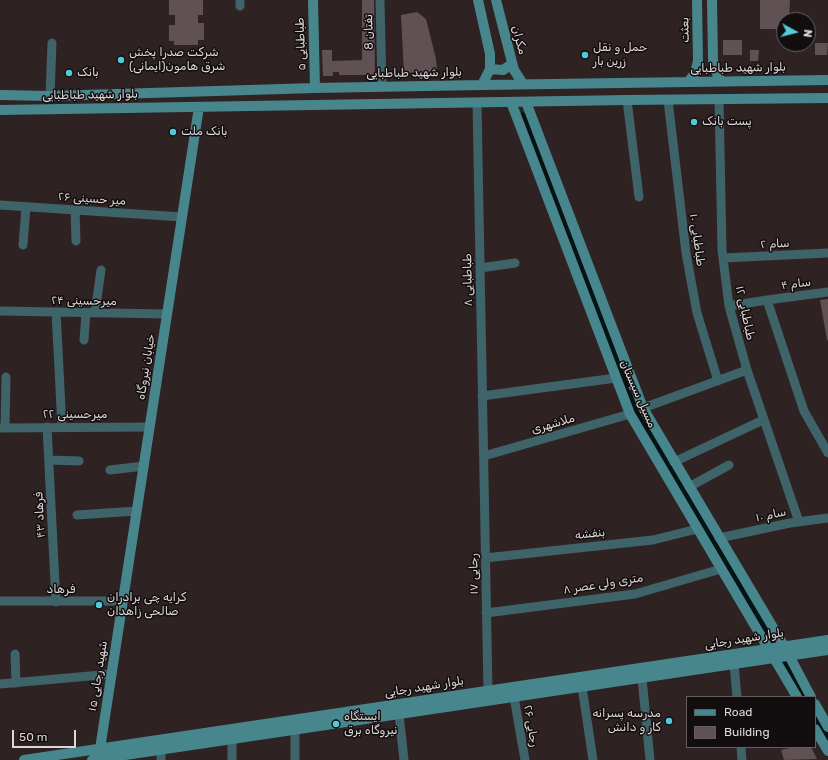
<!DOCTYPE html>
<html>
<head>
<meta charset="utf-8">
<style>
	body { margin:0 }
	#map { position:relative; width:828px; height:760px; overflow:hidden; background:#2e2223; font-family:Rubik,sans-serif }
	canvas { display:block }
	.legend { position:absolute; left:686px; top:696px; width:130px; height:52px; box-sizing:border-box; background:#120d0e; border:1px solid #645e5e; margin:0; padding:5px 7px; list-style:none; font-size:12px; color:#dfd7d7 }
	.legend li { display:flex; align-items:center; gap:8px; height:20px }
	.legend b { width:20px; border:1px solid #645e5e }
	.north { position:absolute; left:776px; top:12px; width:40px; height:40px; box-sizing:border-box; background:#120d0e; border:1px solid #645e5e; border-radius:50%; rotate:97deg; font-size:11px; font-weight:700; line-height:16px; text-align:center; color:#dfd7d7 }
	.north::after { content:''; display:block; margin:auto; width:14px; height:18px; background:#52cbd9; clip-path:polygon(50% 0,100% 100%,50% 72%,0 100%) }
	.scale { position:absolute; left:12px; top:730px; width:64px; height:18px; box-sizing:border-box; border:2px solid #dfd7d7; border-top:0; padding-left:5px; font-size:12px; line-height:14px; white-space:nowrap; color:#dfd7d7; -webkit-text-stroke:3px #120d0e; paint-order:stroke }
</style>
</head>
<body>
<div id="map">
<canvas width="828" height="760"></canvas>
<ul class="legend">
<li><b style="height:5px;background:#48868d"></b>Road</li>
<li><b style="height:11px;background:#605254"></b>Building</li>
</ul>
<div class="north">N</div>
<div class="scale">50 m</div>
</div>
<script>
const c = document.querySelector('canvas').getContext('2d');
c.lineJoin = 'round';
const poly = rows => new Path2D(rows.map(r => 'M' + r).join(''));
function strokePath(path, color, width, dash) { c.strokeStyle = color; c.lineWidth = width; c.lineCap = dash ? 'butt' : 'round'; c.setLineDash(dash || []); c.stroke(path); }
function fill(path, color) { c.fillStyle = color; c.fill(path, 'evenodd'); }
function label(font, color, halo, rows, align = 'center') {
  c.font = font + ' Rubik,"Noto Naskh Arabic",sans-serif'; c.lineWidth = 3; c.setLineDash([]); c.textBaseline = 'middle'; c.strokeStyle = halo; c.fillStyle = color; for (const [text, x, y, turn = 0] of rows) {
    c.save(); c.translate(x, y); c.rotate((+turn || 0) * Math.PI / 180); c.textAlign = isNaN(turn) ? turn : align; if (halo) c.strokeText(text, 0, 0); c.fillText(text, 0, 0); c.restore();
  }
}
const canal = poly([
	[523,117,635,411,650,438,770,633],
	[786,664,804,697],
	[815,717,828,740]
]);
const building = poly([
	[169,0,203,0,203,15,198,15,198,23,204,23,204,40,198,40,198,45,174,45,174,41,169,41,169,25,175,25,175,15,169,15],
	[362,0,374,0,375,75,339,75,339,72,333,72,333,76,323,76,322,50,332,50,332,61,362,60],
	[760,0,790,0,789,20,784,20,784,29,760,29],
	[417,12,426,19,436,59,437,72,404,73,401,15],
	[723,40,742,40,742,55,723,55],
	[815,43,828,43,827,55,815,55],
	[750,50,759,50,758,61,750,61],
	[828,299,828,340,827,340,820,300],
	[794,747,811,747,817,759,784,760,781,750]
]);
const street = poly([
	[380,0,382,87],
	[240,6,240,0],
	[50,96,52,43],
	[719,99,722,250,729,306,747,370,799,522],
	[627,100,639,197],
	[668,100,686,253,697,313,718,381],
	[477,103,488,691],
	[0,205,182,217],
	[75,210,76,241],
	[23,245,26,207],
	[723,258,828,253],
	[480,268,515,263],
	[767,300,828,292],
	[729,306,767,300,804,411,828,453],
	[0,311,167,314],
	[56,312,62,427],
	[95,313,101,270],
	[84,340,86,313],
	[482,396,616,378],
	[643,408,747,370],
	[47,427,56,602],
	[0,428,150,427],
	[5,428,6,377],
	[484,456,630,414],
	[49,460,79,461],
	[674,462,763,420],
	[110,470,144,466],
	[689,487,729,465],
	[77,515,137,511],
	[719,538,790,523,828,518],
	[485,558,653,540,697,529],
	[0,601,123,601],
	[486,613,635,594,721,569],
	[15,654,16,683],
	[734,664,737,697],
	[642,678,650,760],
	[0,684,112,674],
	[582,687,593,760],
	[514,697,525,760],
	[399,714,404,760],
	[295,730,295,760],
	[232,739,232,760],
	[741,747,742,760],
	[161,760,161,750]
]);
const secondary = poly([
	[313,0,315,88],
	[478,0,490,54,490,69,482,85],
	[496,0,514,70,523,84],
	[712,0,713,60,717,74,721,81],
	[490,69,503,70,512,64],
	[688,82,695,73,698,61,697,0],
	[0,95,50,96,315,88,482,85,828,80],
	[511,102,630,414,797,697],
	[526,102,643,408,784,646,811,697],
	[0,110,627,100,828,98],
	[815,704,828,727],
	[815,729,828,751],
	[100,749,199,107],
	[24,760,828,640],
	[92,760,828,650]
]);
const markers = [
	[585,55,4,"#52cbd9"],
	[121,60,4,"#52cbd9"],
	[69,73,4,"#52cbd9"],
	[694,122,4,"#52cbd9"],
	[173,132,4,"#52cbd9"],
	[99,605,4,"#52cbd9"],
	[669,721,4,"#52cbd9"],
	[336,724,4,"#52cbd9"]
];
const streetNames = [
	["بعثت",685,30,-91],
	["تفتان 8",369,32,-91],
	["مکران",519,40,75],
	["طباطبایی ۵",301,44,-92],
	["بلوار شهید طباطبایی",738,68,-1],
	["بلوار شهید طباطبایی",414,73,-1],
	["بلوار شهید طباطبایی",90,95,-1],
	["میر حسینی ۲۶",92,199,4],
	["طباطبایی ۱۰",697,240,82],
	["سام ۲",775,244,-3],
	["طباطبایی ۸",468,280,-91],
	["سام ۴",796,284,-7],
	["میرحسینی ۲۴",84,301,1],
	["طباطبایی ۱۲",745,313,78],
	["خیابان نیروگاه",146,367,-81],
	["مسیل سیستان",638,394,66],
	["میرحسینی ۲۲",75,415],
	["ملاشهری",553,424,-16],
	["فرهاد ۴۳",40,515,-93],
	["سام ۱۰",771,515,-12],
	["بنفشه",590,534,-6],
	["رجایی ۱۷",474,574,-91],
	["۸ متری ولی عصر",603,584,-9],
	["فرهاد",61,590],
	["بلوار شهید رجایی",744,639,-9],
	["شهید رجایی ۱۵",98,676,-81],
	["بلوار شهید رجایی",424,687,-9],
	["رجایی ۲۶",531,726,80]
];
const poiNames = [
	["حمل و نقل",593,48],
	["زرین بار",593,62],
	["شرکت صدرا پخش",129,53],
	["شرق هامون(ایمانی)",129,67],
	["بانک",77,73],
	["پست بانک",702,122],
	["بانک ملت",181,132],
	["کرایه چی برادران",107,598],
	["صالحی زاهدان",107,612],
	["مدرسه پسرانه",661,714,"right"],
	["کار و دانش",661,728,"right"],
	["ایستگاه",344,717],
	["نیروگاه برق",344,731]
];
strokePath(canal, '#061314', 9);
fill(building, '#605254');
strokePath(street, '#3e6368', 9);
strokePath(secondary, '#48868d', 10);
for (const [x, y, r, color] of markers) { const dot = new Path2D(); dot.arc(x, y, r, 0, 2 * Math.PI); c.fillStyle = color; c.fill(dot); strokePath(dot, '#120d0e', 1.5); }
label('12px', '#dfd7d7', '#120d0e', streetNames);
label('12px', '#dfd7d7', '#120d0e', poiNames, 'left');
</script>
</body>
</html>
